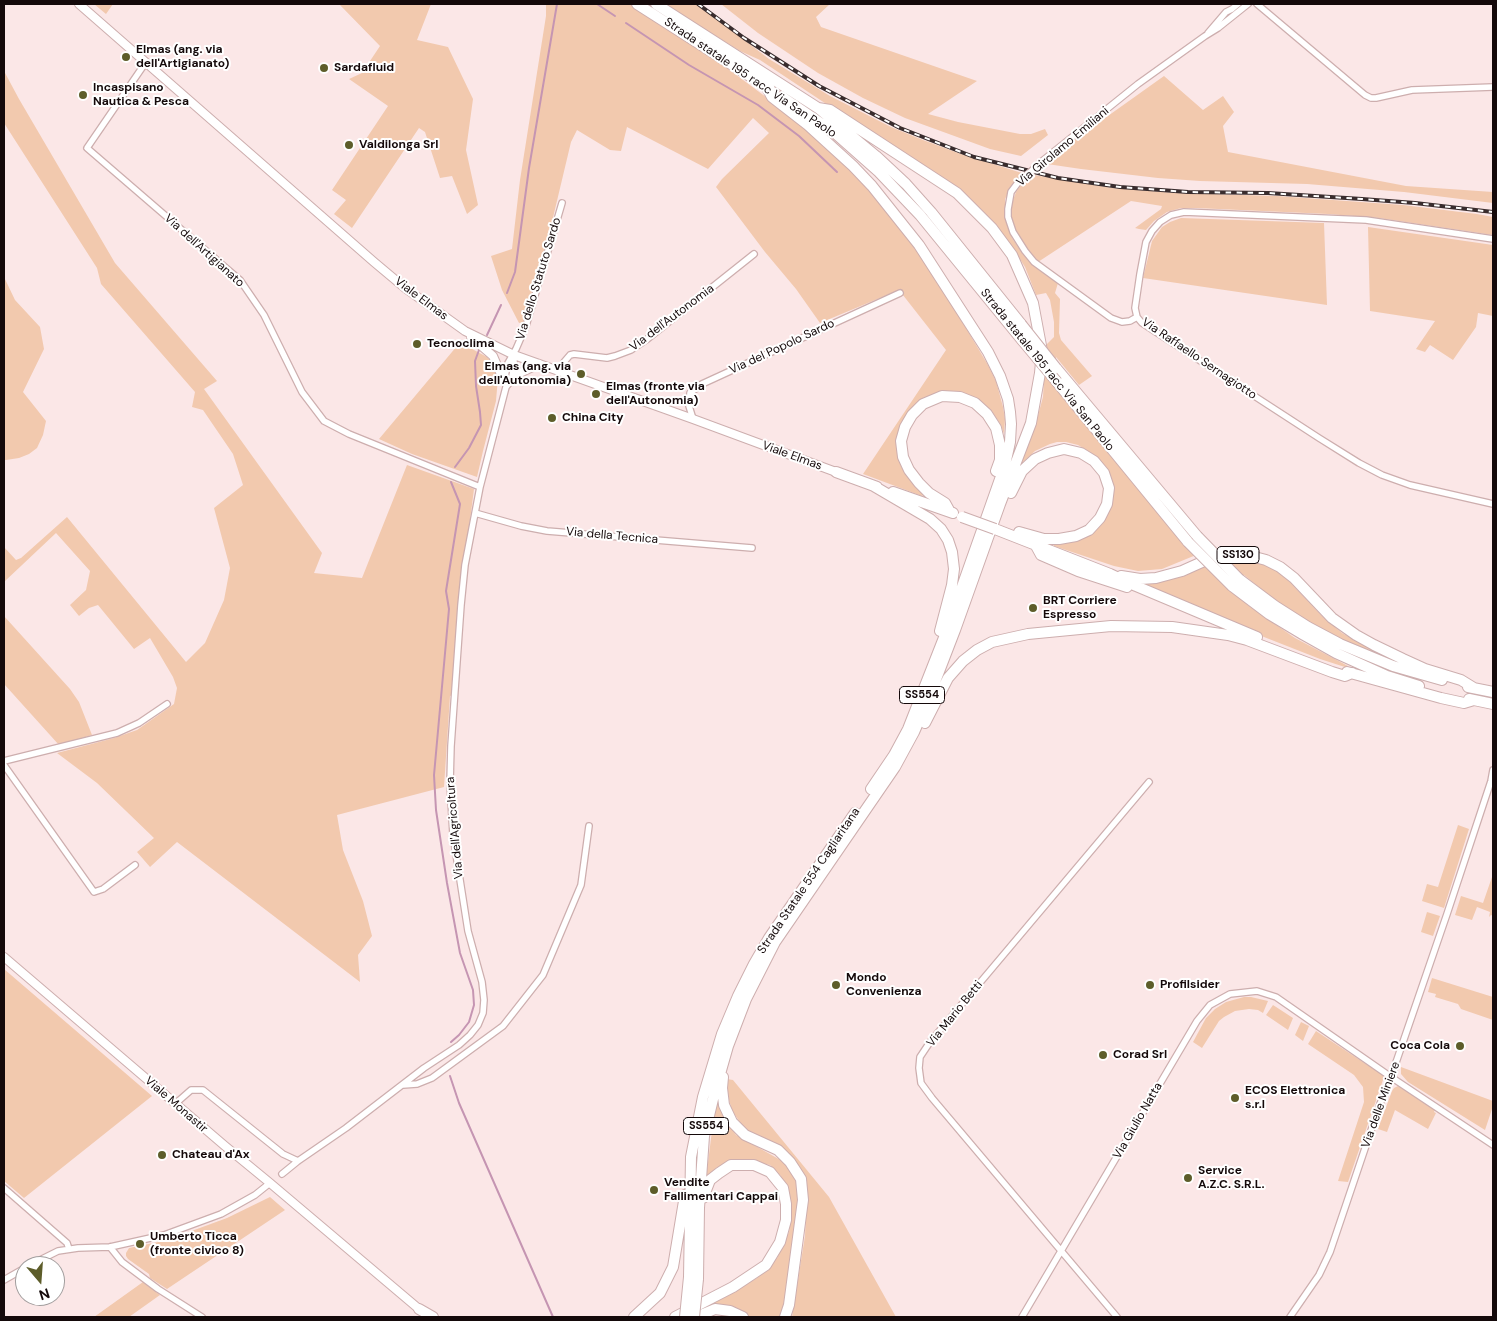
<!DOCTYPE html>
<html>
<head>
<meta charset="utf-8">
<style>
	body { margin:0 }
	#map { position:relative; width:1497px; height:1321px; overflow:hidden; background:#fbe7e7; font-family:"DM Sans",sans-serif }
	canvas { display:block }
	.frame { position:absolute; inset:0; border:5px solid #14090a; pointer-events:none }
	.north { position:absolute; left:15px; top:1256px; width:50px; height:50px; box-sizing:border-box; background:#fff; border:1px solid #a19d9d; border-radius:50%; rotate:162deg; font-size:14px; font-weight:700; line-height:20px; text-align:center; color:#14090a }
	.north::after { content:''; display:block; margin:auto; width:18px; height:22px; background:#5d5d2a; clip-path:polygon(50% 0,100% 100%,50% 72%,0 100%) }
</style>
</head>
<body>
<div id="map">
<canvas width="1497" height="1321"></canvas>
<div class="frame"></div>
<div class="north">N</div>
</div>
<script>
const c = document.querySelector('canvas').getContext('2d');
c.lineJoin = 'round';
function fill(path, color) { c.fillStyle = color; c.fill(path, 'evenodd'); }
const poly = rows => new Path2D(rows.map(r => 'M' + r).join(''));
function strokePath(path, color, width, dash) { c.strokeStyle = color; c.lineWidth = width; c.lineCap = dash ? 'butt' : 'round'; c.setLineDash(dash || []); c.stroke(path); }
function label(font, color, halo, rows, align = 'center') {
  c.font = font + ' "DM Sans",sans-serif'; c.lineWidth = 4; c.setLineDash([]); c.textBaseline = 'middle'; c.strokeStyle = halo; c.fillStyle = color; for (const [text, x, y, turn = 0] of rows) {
    c.save(); c.translate(x, y); c.rotate((+turn || 0) * Math.PI / 180); c.textAlign = isNaN(turn) ? turn : align; if (halo) c.strokeText(text, 0, 0); c.fillText(text, 0, 0); c.restore();
  }
}
const green = poly([
	[94,4,113,4,106,14],
	[339,4,431,4,417,40,448,47,473,99,466,150,478,205,467,214,452,176,440,178,425,132,419,128,352,228,334,214,346,200,332,190,388,106,349,79,362,73,380,46],
	[546,4,700,4,730,29,769,59,830,96,891,127,923,140,961,154,1022,173,1013,184,1005,199,1005,214,1008,225,1012,238,1022,253,1034,264,1058,283,1055,293,1060,299,1059,333,1061,340,1092,376,1079,385,1056,357,1057,388,1156,511,1196,555,1162,569,1138,571,1114,566,1054,546,1054,543,1094,531,1103,523,1108,514,1111,503,1104,465,1093,454,1078,445,1066,442,1057,442,1050,444,1035,451,1021,464,1034,430,1043,397,1046,345,1054,337,1054,322,1050,300,1046,293,1036,295,1025,267,1009,242,983,211,965,196,760,60,740,51,706,30,696,47,719,62,786,112,825,144,874,194,908,237,963,323,988,365,996,381,1003,407,1005,419,1004,434,1001,425,991,410,976,399,926,399,897,450,901,466,905,473,924,495,922,496,863,474,946,350,899,290,820,323,796,289,765,252,716,187,722,179,769,133,753,118,708,169,627,127,621,151,610,150,577,130,571,142,546,247,542,254,524,322,519,323,502,290,491,256,512,249,520,180,546,16],
	[721,4,830,4,816,17,821,27,977,81,928,114,958,122,1020,134,1031,134,1045,129,1048,135,1021,156,990,149,905,118,863,98,818,73,758,33],
	[4,71,19,99,115,263,217,381,204,389,322,553,314,573,362,578,407,465,474,489,458,614,453,695,450,696,444,787,337,815,343,850,363,901,372,936,358,955,360,982,177,842,150,867,137,852,154,838,97,783,57,753,114,738,137,730,174,704,177,688,173,677,150,638,134,649,98,605,89,608,79,616,70,605,86,590,90,571,56,533,4,582,4,547,16,560,21,558,67,517,186,662,205,643,224,600,230,568,214,508,243,485,233,454,203,410,192,407,195,392,101,284,97,268,4,123],
	[1164,76,1203,110,1223,96,1234,112,1223,126,1228,152,1406,186,1493,192,1493,203,1404,192,1307,184,1200,181,1158,178,1081,169,1047,164,1077,138],
	[1034,175,1112,188,1175,193,1277,196,1403,205,1477,214,1493,217,1493,235,1379,218,1328,214,1196,208,1181,208,1167,212,1154,221,1146,230,1139,229,1135,228,1161,209,1162,206,1131,201,1038,262,1034,259,1016,235,1011,215,1011,206,1016,192,1022,184],
	[1181,218,1324,223,1327,305,1143,278,1152,241,1162,227,1170,222],
	[1368,227,1493,245,1493,316,1478,313,1476,327,1453,360,1430,345,1425,352,1416,349,1435,321,1370,311],
	[4,277,15,300,40,327,44,349,23,392,46,421,43,435,37,448,29,454,19,458,6,460,4,460],
	[461,343,487,357,494,365,498,377,496,401,483,451,477,477,412,454,379,439,457,346],
	[1227,556,1246,557,1273,568,1284,576,1322,616,1342,633,1383,656,1382,658,1321,630,1277,602,1244,575,1230,588,1249,606,1295,638,1348,666,1348,668,1320,659,1264,637,1224,619,1223,617,1134,580],
	[4,616,70,689,79,702,92,735,59,745,4,684],
	[1458,825,1469,829,1444,908,1422,901,1427,884,1438,887],
	[1492,877,1493,877,1493,916,1491,915,1489,917,1490,912,1477,907,1472,920,1455,915,1461,896,1483,903],
	[1427,912,1440,916,1433,936,1421,932],
	[4,969,152,1096,24,1198,4,1181],
	[1432,978,1493,997,1493,1020,1461,1009,1458,1004,1435,997,1436,994,1428,992],
	[1244,997,1251,997,1268,1001,1263,1013,1258,1010,1249,1009,1235,1011,1224,1017,1219,1021,1202,1048,1193,1042,1206,1018,1215,1009,1226,1002],
	[1273,1005,1293,1018,1288,1030,1266,1015],
	[1301,1022,1309,1026,1303,1041,1295,1035],
	[1316,1031,1381,1074,1384,1077,1348,1182,1338,1181,1364,1102,1363,1087,1354,1075,1308,1044],
	[1401,1067,1493,1101,1493,1106,1485,1130,1408,1082,1401,1074],
	[727,1079,733,1080,829,1197,896,1317,792,1317,805,1236,807,1187,800,1167,787,1154,749,1132,742,1125,732,1111,727,1092],
	[1398,1086,1435,1110,1434,1112,1436,1113,1428,1129,1395,1110,1387,1132,1378,1129,1392,1091,1394,1088],
	[716,1099,720,1099,728,1124,736,1135,784,1162,793,1171,798,1185,800,1203,782,1317,749,1317,739,1312,701,1311,701,1309,729,1295,757,1278,777,1258,789,1232,792,1214,788,1193,780,1175,770,1165,747,1160,732,1160,716,1168,706,1178],
	[270,1197,285,1210,167,1289,150,1278,149,1274,128,1259,126,1256,126,1253,129,1248,163,1241,197,1229,227,1218],
	[143,1282,160,1295,129,1317,94,1317]
]);
const stream = poly([
	[597,4,615,16],
	[626,23,689,65,758,105,799,136,837,172],
	[507,293,515,272,529,168,557,4],
	[487,335,501,305],
	[455,467,469,448,481,425,480,412,476,386,475,361,479,350],
	[451,1042,459,1035,469,1022,474,1005,473,990,460,953,447,883,436,810,434,775,449,609,446,591,460,504,451,482],
	[450,1076,459,1103,553,1317]
]);
const street = poly([
	[1257,4,1365,95,1371,98,1376,98,1412,90,1493,87],
	[1208,33,1226,12,1232,9,1238,4],
	[146,62,87,148,240,280,264,315,302,392,324,421,349,434,480,487],
	[1041,162,1138,84,1205,36,1218,28,1248,4],
	[1025,177,1017,184,1011,192,1008,209,1008,217,1013,232,1025,251,1034,262,1111,318,1122,322,1130,321,1137,317],
	[1493,239,1366,220,1184,212,1171,215,1160,222,1152,231,1146,242,1140,274,1135,308,1137,317,1142,323,1319,438,1359,463,1382,475,1410,485,1493,504],
	[560,371,564,362,570,355,574,354,607,358,615,356,631,350,646,340,754,254],
	[504,380,508,363,516,349,526,326,562,203],
	[693,419,689,406,690,393,702,384,900,293],
	[475,513,521,526,547,531,752,548],
	[4,761,117,733,139,723,167,704],
	[4,765,94,892,103,889,135,865],
	[403,1085,417,1084,432,1078,503,1026,543,975,581,885,589,826],
	[175,1104,191,1090,203,1090,283,1154,298,1161],
	[282,1174,298,1161,346,1128,424,1068,459,1045,470,1035,478,1025,483,1013,484,1000,482,982,468,931,453,835,450,783,451,746,461,605,465,565,480,487,506,387,511,381,514,366,514,355],
	[4,1188,67,1243,69,1249],
	[110,1247,122,1262,158,1289,202,1317],
	[28,1266,58,1251,78,1248,110,1247,164,1235,221,1214,255,1195,270,1183],
	[4,1280,25,1268],
	[1022,1317,1197,1021,1210,1005,1230,994,1257,991,1276,997,1391,1077,1493,1145],
	[1117,1317,932,1098,921,1083,919,1068,920,1057,930,1042,1149,782],
	[1290,1317,1319,1275,1330,1252,1380,1104,1391,1077,1447,914,1491,781,1493,770]
]);
const secondary = poly([
	[79,4,374,262,405,288,465,331,514,355,693,419,836,472],
	[471,337,493,356,503,379],
	[511,381,520,373,539,364],
	[4,957,225,1146,270,1183,419,1309]
]);
const highway = poly([
	[637,4,770,89],
	[656,4,818,108,876,156,906,184,931,212,1021,324],
	[766,86,772,97,808,125,853,166,872,186,919,245,988,352,1000,376,1008,399,1010,412,1011,424,1010,442,1005,465,945,635,908,729,894,755,871,789],
	[782,97,835,133,879,172,920,215,1022,340],
	[1056,368,1197,536],
	[1057,382,1188,542],
	[836,472,877,487],
	[872,485,930,519,941,529,948,540,952,552,954,569,952,585,940,631],
	[893,492,953,513],
	[1011,493,1022,471,1035,459,1048,453,1064,449,1081,453,1094,461,1104,473,1109,488,1107,504,1100,518,1089,530,1076,536,1059,539,1044,539,1019,532],
	[950,512,945,503,929,493,919,483,909,470,903,457,901,441,905,427,912,415,923,404,942,396,960,397,975,403,987,414,996,428,1000,445,1000,460,996,471],
	[995,529,1110,574,1136,586,1257,637],
	[1035,544,1041,555,1078,571,1127,587],
	[1121,576,1140,579,1156,578,1182,571,1211,558,1230,554,1247,555,1266,560,1280,567,1294,578,1332,618,1356,635,1374,645,1403,659,1425,669,1461,680,1474,688],
	[1239,579,1275,606,1308,627,1340,644,1393,666,1442,680],
	[1232,586,1269,614,1304,635,1336,653,1387,676,1419,686],
	[1347,672,1441,698,1464,703,1474,700],
	[1468,687,1493,692],
	[1469,699,1493,704],
	[925,723,948,678,963,661,977,650,992,642,1028,634,1111,626,1172,627,1228,635,1247,640,1332,672,1345,676,1352,673],
	[723,1077,722,1088,724,1105,732,1122,745,1135,778,1150,790,1162,801,1179,803,1200,789,1305,785,1317],
	[689,1277,691,1157,703,1097,722,1034,738,996,754,964,769,938,855,813],
	[698,1279,699,1208,704,1136,714,1095,728,1046,746,999,775,942,895,767,914,732,928,700,955,630,1000,504,1031,423,1040,373,1042,351,1033,303,1012,255,992,228,957,193,830,110,818,108],
	[419,1309,433,1317],
	[634,1317,660,1293,673,1267,685,1195],
	[675,1317,733,1287,766,1265,780,1242,786,1220,786,1204,783,1188,770,1172,754,1165,731,1165,719,1173,710,1180,703,1198],
	[696,1317,715,1309,730,1311,743,1317]
]);
const rail = poly([
	[698,4,744,38,819,86,900,128,974,157,1058,178,1120,187,1188,192,1268,193,1362,199,1415,203,1493,212]
]);
const streetBridge = poly([
	[1025,177,1041,162]
]);
const highwayBridge = poly([
	[1021,324,1056,368],
	[1022,340,1057,382],
	[962,517,995,529],
	[1197,536,1239,579],
	[1188,542,1232,586],
	[685,1317,689,1277],
	[694,1317,698,1279]
]);
const markers = [
	[126,57,5,"#5d5d2a"],
	[324,68,5,"#5d5d2a"],
	[83,95,5,"#5d5d2a"],
	[349,145,5,"#5d5d2a"],
	[417,344,5,"#5d5d2a"],
	[581,374,5,"#5d5d2a"],
	[596,394,5,"#5d5d2a"],
	[552,418,5,"#5d5d2a"],
	[1033,608,5,"#5d5d2a"],
	[836,985,5,"#5d5d2a"],
	[1150,985,5,"#5d5d2a"],
	[1460,1046,5,"#5d5d2a"],
	[1103,1055,5,"#5d5d2a"],
	[1235,1098,5,"#5d5d2a"],
	[162,1155,5,"#5d5d2a"],
	[1188,1178,5,"#5d5d2a"],
	[654,1190,5,"#5d5d2a"],
	[140,1244,5,"#5d5d2a"]
];
const shields = [
	[1238,555,42],
	[922,695,45],
	[706,1126,45]
];
const shieldNames = [
	["SS130",1238,555],
	["SS554",922,695],
	["SS554",706,1126]
];
const poiNames = [
	["Elmas (ang. via",136,50],
	["dell'Artigianato)",136,64],
	["Sardafluid",334,68],
	["Incaspisano",93,88],
	["Nautica & Pesca",93,102],
	["Valdilonga Srl",359,145],
	["Tecnoclima",427,344],
	["Elmas (ang. via",571,367,"right"],
	["dell'Autonomia)",571,381,"right"],
	["Elmas (fronte via",606,387],
	["dell'Autonomia)",606,401],
	["China City",562,418],
	["BRT Corriere",1043,601],
	["Espresso",1043,615],
	["Mondo",846,978],
	["Convenienza",846,992],
	["Profilsider",1160,985],
	["Coca Cola",1450,1046,"right"],
	["Corad Srl",1113,1055],
	["ECOS Elettronica",1245,1091],
	["s.r.l",1245,1105],
	["Chateau d'Ax",172,1155],
	["Service",1198,1171],
	["A.Z.C. S.R.L.",1198,1185],
	["Vendite",664,1183],
	["Fallimentari Cappai",664,1197],
	["Umberto Ticca",150,1237],
	["(fronte civico 8)",150,1251]
];
const streetNames = [
	["Strada statale 195 racc Via San Paolo",750,78,34],
	["Via Girolamo Emiliani",1063,147,-40],
	["Via dell'Artigianato",204,251,42],
	["Via dello Statuto Sardo",539,279,-73],
	["Viale Elmas",421,299,37],
	["Via dell'Autonomia",672,318,-37],
	["Via del Popolo Sardo",782,347,-25],
	["Via Raffaello Sernagiotto",1199,359,34],
	["Strada statale 195 racc Via San Paolo",1047,370,51],
	["Viale Elmas",792,456,20],
	["Via della Tecnica",612,536,5],
	["Via dell'Agricoltura",455,828,-95],
	["Strada Statale 554 Cagliaritana",809,881,-56],
	["Via Mario Betti",955,1014,-51],
	["Viale Monastir",176,1105,41],
	["Via delle Miniere",1381,1105,-70],
	["Via Giulio Natta",1138,1121,-60]
];
fill(green, '#f2c9ae');
strokePath(stream, '#c595b2', 2);
strokePath(street, '#cdaeae', 8);
strokePath(secondary, '#cdaeae', 10);
strokePath(highway, '#cdaeae', 12);
strokePath(street, '#fff', 5.5);
strokePath(secondary, '#fff', 8);
strokePath(highway, '#fff', 10);
strokePath(rail, '#392c2d', 4);
strokePath(rail, '#fff', 2, [5.5]);
strokePath(streetBridge, '#cdaeae', 8, []);
strokePath(highwayBridge, '#cdaeae', 12, []);
strokePath(streetBridge, '#fff', 5.5);
strokePath(highwayBridge, '#fff', 10);
for (const [x, y, r, color] of markers) { const dot = new Path2D(); dot.arc(x, y, r, 0, 2 * Math.PI); c.fillStyle = color; c.fill(dot); strokePath(dot, '#fff', 2); }
for (const [x, y, w] of shields) { const box = new Path2D(); box.roundRect(x - w / 2, y - 8.5, w, 17, 4); c.fillStyle = '#fff'; c.fill(box); strokePath(box, '#14090a', 1); }
label('bold 11px', '#14090a', null, shieldNames);
label('bold 12px', '#14090a', '#fff', poiNames, 'left');
label('12px', '#14090a', '#fff', streetNames);
</script>
</body>
</html>
